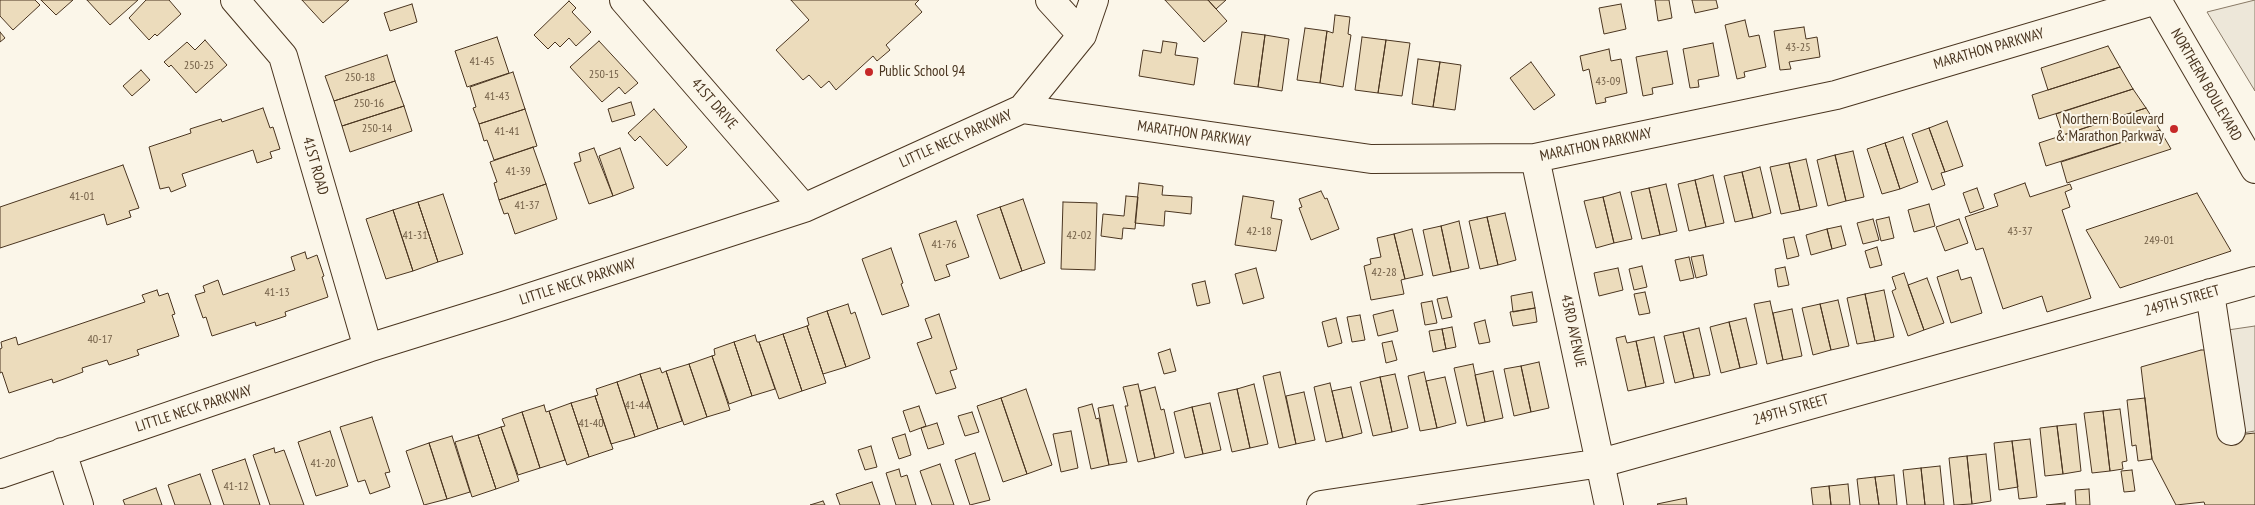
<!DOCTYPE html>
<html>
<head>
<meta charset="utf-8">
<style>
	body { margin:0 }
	canvas { display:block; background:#fbf6e9 }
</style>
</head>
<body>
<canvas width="2255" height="505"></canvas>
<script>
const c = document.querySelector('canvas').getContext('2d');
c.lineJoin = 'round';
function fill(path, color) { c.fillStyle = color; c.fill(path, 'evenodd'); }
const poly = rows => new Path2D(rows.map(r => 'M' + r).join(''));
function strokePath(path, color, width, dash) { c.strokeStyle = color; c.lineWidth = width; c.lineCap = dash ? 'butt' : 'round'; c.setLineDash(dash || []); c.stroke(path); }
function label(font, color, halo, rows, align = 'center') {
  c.font = font + ' "PT Sans Narrow",sans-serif'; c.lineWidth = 4; c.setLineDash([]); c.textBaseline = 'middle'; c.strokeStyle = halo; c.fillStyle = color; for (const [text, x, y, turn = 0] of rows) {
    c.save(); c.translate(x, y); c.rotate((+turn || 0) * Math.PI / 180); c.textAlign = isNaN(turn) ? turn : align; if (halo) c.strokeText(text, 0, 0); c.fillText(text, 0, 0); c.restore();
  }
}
const parking = poly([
	[2255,0,2255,91,2207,12,2255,0],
	[2255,326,2255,431,2236,434,2221,331,2255,326]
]);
const building = poly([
	[0,0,35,0,40,5,13,30,0,16,0,0],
	[41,0,73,0,56,15,41,0],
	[87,0,138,0,110,25,87,0],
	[146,0,169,0,181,14,157,36,155,34,149,40,129,18,146,0],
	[302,0,349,0,323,23,302,0],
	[791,0,919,0,915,4,922,12,886,45,890,50,877,61,873,56,836,90,829,81,821,88,809,75,803,80,776,50,809,20,791,0],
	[1165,0,1208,0,1227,21,1204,42,1165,0],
	[1208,0,1226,0,1216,9,1208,0],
	[1655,0,1669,0,1672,18,1658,21,1655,0],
	[1692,0,1716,0,1718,8,1695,13,1692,0],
	[569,1,576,8,572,12,591,32,576,46,569,38,560,47,555,42,548,49,534,35,569,1],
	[412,4,417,22,390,31,384,13,412,4],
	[1621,4,1626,29,1604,34,1599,8,1621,4],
	[1335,15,1350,17,1348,34,1351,35,1343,87,1320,83,1327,31,1333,33,1335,15],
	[1745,20,1749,37,1759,35,1766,67,1744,72,1745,77,1737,79,1725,25,1745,20],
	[1804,27,1806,39,1817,37,1820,57,1789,62,1791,69,1780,70,1774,31,1804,27],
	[1305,28,1327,31,1320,83,1297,80,1305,28],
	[0,32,5,38,0,42,0,32],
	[1242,32,1265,35,1258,87,1234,84,1242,32],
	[1265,35,1289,39,1282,91,1258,87,1265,35],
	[497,37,509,73,467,87,455,51,497,37],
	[1362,37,1386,40,1378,93,1355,90,1362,37],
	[205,40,227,65,196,93,171,65,169,67,164,62,187,42,195,50,205,40],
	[1386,40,1410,43,1402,96,1378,93,1386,40],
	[599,41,638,83,625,94,619,87,602,102,570,67,599,41],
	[1163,41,1177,43,1175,55,1198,58,1194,85,1139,76,1143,50,1161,53,1163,41],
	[1713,43,1719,76,1698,80,1699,87,1690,88,1683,49,1713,43],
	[2108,46,2120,67,2048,90,2041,68,2108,46],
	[1609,49,1611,61,1621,59,1627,93,1605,98,1606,102,1596,104,1589,69,1583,71,1580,56,1609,49],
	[1667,51,1673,84,1652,88,1653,94,1643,96,1636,57,1667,51],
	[387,55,395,81,334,101,325,76,387,55],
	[1418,59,1440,62,1433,107,1412,104,1418,59],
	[1440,62,1461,65,1455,110,1433,107,1440,62],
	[1531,62,1555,95,1534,110,1510,78,1531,62],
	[2120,67,2133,89,2039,119,2032,95,2120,67],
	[141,70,150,80,132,96,123,86,141,70],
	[513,72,525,109,479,124,473,108,476,107,470,87,513,72],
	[395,81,404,106,342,126,334,101,395,81],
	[2133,89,2146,108,2063,135,2056,114,2133,89],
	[631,102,635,115,612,122,608,109,631,102],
	[404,106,412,131,350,152,342,126,404,106],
	[263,108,270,128,273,127,280,149,270,152,272,158,257,163,253,150,182,174,186,186,171,192,169,187,160,189,149,147,191,133,190,129,221,119,222,122,263,108],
	[2146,108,2160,130,2046,166,2039,143,2146,108],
	[525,109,537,146,494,160,487,140,484,141,479,124,525,109],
	[654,109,687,147,667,166,640,136,635,141,628,133,654,109],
	[1947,121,1963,166,1945,172,1929,128,1947,121],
	[1929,128,1945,172,1941,173,1945,185,1932,190,1912,134,1929,128],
	[2160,130,2171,149,2067,183,2061,162,2160,130],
	[1903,137,1918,182,1900,189,1885,143,1903,137],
	[1885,143,1900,189,1882,194,1867,149,1885,143],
	[533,147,546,184,499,200,494,183,497,182,490,162,533,147],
	[594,148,613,196,589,204,574,163,581,161,579,153,594,148],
	[620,148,634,188,613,196,599,156,620,148],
	[1853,151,1864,197,1846,201,1835,155,1853,151],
	[1835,155,1846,201,1828,206,1817,160,1835,155],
	[1806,159,1817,206,1800,210,1789,163,1806,159],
	[1789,163,1800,210,1781,214,1770,167,1789,163],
	[123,165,139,208,129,211,131,217,107,225,104,214,0,248,0,207,123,165],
	[1760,167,1771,213,1753,218,1742,172,1760,167],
	[1742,172,1753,218,1735,222,1724,176,1742,172],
	[1713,175,1724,223,1706,227,1695,180,1713,175],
	[1695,180,1706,227,1689,231,1678,184,1695,180],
	[1139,183,1163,186,1162,195,1192,197,1191,214,1165,211,1164,226,1135,223,1139,183],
	[2025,183,2030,197,2070,184,2072,189,2065,192,2070,207,2062,210,2091,298,2047,312,2042,296,2003,309,1983,248,1976,250,1965,217,1998,206,1994,194,2025,183],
	[546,184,557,219,515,234,508,213,504,214,499,200,546,184],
	[1666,184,1677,231,1660,235,1649,188,1666,184],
	[1649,188,1660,235,1642,239,1631,192,1649,188],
	[1977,188,1984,208,1970,213,1963,193,1977,188],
	[1321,191,1325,199,1327,198,1339,229,1311,240,1299,208,1302,207,1299,199,1321,191],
	[1620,192,1632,239,1614,243,1603,197,1620,192],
	[2197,193,2231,251,2120,288,2086,230,2197,193],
	[443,194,463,254,438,262,418,202,443,194],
	[1126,196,1138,197,1135,229,1123,228,1122,239,1101,236,1103,214,1124,216,1126,196],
	[1243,196,1274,201,1271,218,1282,220,1276,251,1235,245,1243,196],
	[1603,197,1614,243,1596,248,1584,201,1603,197],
	[1023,199,1045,263,1022,271,1000,207,1023,199],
	[418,202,438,262,413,271,393,210,418,202],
	[1063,202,1097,203,1095,270,1061,269,1063,202],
	[1929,204,1935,226,1914,232,1908,210,1929,204],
	[1000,207,1022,271,1000,279,977,215,1000,207],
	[393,210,413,271,386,279,366,219,393,210],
	[1505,213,1516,260,1498,265,1487,217,1505,213],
	[1487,217,1498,265,1480,269,1469,221,1487,217],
	[1889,217,1894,238,1881,241,1876,220,1889,217],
	[1873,219,1879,240,1863,244,1857,223,1873,219],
	[1959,219,1968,243,1945,251,1936,227,1959,219],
	[956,221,969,257,946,265,950,276,935,281,919,234,956,221],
	[1459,221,1469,268,1451,272,1441,226,1459,221],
	[1441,226,1451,272,1433,276,1423,230,1441,226],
	[1841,226,1846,245,1832,249,1827,229,1841,226],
	[1412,229,1423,275,1405,279,1394,234,1412,229],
	[1827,229,1832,249,1811,255,1806,235,1827,229],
	[1394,234,1405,279,1401,280,1404,294,1371,300,1364,266,1371,264,1370,259,1381,257,1377,238,1394,234],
	[1794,237,1799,256,1787,259,1783,239,1794,237],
	[1877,247,1882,265,1870,268,1865,251,1877,247],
	[891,248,903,283,901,284,909,306,882,315,862,259,891,248],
	[305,252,307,259,317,255,324,276,322,277,328,297,285,312,286,316,256,326,255,322,212,336,206,317,203,318,195,295,205,292,203,286,218,280,223,295,295,270,291,257,305,252],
	[1703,255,1707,275,1696,278,1691,257,1703,255],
	[1689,257,1694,278,1680,281,1675,260,1689,257],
	[1642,266,1647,287,1634,290,1629,269,1642,266],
	[1785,267,1789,285,1778,287,1775,269,1785,267],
	[1256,268,1264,298,1243,304,1235,274,1256,268],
	[1618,268,1623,290,1599,296,1594,273,1618,268],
	[1958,270,1961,280,1971,277,1982,313,1951,323,1937,277,1958,270],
	[1904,273,1924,330,1908,336,1892,291,1896,289,1892,277,1904,273],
	[1927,278,1944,323,1924,330,1908,285,1927,278],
	[1205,281,1210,303,1197,306,1192,284,1205,281],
	[157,290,159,296,168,293,175,314,172,315,179,336,137,350,139,355,109,365,107,360,82,368,83,372,53,383,52,379,9,393,2,372,0,373,0,349,2,348,1,342,16,337,18,345,145,302,142,295,157,290],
	[1884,290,1894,337,1875,341,1865,294,1884,290],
	[1532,292,1535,308,1513,312,1511,296,1532,292],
	[1645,292,1650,313,1639,315,1634,294,1645,292],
	[1865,294,1875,341,1857,344,1847,298,1865,294],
	[1447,297,1452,317,1442,319,1437,299,1447,297],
	[1838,300,1849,346,1831,350,1820,304,1838,300],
	[1432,301,1437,323,1425,325,1421,303,1432,301],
	[1770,301,1783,360,1767,364,1754,304,1770,301],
	[848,304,851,314,855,312,870,358,846,367,827,311,848,304],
	[1820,304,1831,350,1813,355,1802,308,1820,304],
	[1535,308,1537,322,1513,326,1510,312,1535,308],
	[1792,309,1802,356,1783,360,1773,313,1792,309],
	[1393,310,1398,331,1378,336,1373,315,1393,310],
	[827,311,846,367,823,374,807,326,809,325,807,318,827,311],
	[939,314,957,369,950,371,956,388,936,394,917,343,932,338,925,319,939,314],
	[1360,315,1365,340,1352,342,1347,317,1360,315],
	[1336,318,1342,343,1328,347,1322,322,1336,318],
	[1746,318,1757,364,1740,368,1729,322,1746,318],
	[1485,320,1490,342,1479,344,1474,323,1485,320],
	[1729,322,1740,368,1721,373,1710,327,1729,322],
	[807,326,826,383,802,391,783,334,807,326],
	[1452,327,1456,347,1446,349,1442,329,1452,327],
	[1699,328,1710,375,1694,378,1683,332,1699,328],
	[1442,329,1446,349,1433,352,1429,331,1442,329],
	[1683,332,1694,378,1675,383,1664,336,1683,332],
	[783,334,802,391,779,399,759,342,783,334],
	[755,335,757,342,759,342,775,389,752,396,734,342,755,335],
	[1625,336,1627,343,1636,341,1646,387,1628,391,1616,338,1625,336],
	[1654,337,1664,383,1646,387,1636,341,1654,337],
	[1392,341,1397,360,1386,363,1382,343,1392,341],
	[734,342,752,396,729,404,712,356,715,355,714,349,734,342],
	[1170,349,1176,371,1164,374,1158,353,1170,349],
	[2201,350,2217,350,2227,436,2255,433,2255,505,2205,505,2204,502,2176,505,2152,459,2141,367,2201,350],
	[712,356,730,410,707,417,689,364,712,356],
	[1539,362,1549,408,1531,412,1521,366,1539,362],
	[689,364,707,417,684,425,666,371,689,364],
	[1473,364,1485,422,1467,426,1454,368,1473,364],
	[1521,366,1531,412,1514,416,1504,369,1521,366],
	[660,368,662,373,666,371,682,421,658,429,640,374,660,368],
	[1493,371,1503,418,1485,422,1475,375,1493,371],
	[1280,372,1296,444,1279,448,1263,376,1280,372],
	[1424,372,1437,428,1420,431,1408,376,1424,372],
	[640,374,658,429,635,437,617,382,640,374],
	[1395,374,1408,428,1392,432,1380,377,1395,374],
	[1380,377,1392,432,1373,436,1360,382,1380,377],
	[1445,377,1456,423,1437,428,1426,381,1445,377],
	[617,382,635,437,611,444,595,396,598,395,596,389,617,382],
	[1330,383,1343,438,1326,442,1314,387,1330,383],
	[1138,384,1155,458,1138,462,1125,406,1128,406,1123,387,1138,384],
	[1254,384,1268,444,1250,448,1237,389,1254,384],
	[1155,387,1161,410,1164,409,1174,453,1155,458,1140,391,1155,387],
	[1351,387,1362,433,1343,438,1332,391,1351,387],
	[1026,389,1052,465,1027,474,1001,398,1026,389],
	[1237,389,1250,448,1232,452,1218,393,1237,389],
	[1304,392,1315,440,1296,444,1286,396,1304,392],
	[595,396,613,449,589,457,571,403,595,396],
	[1001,398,1027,474,1003,482,977,406,1001,398],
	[2145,398,2152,459,2138,461,2136,445,2132,446,2127,400,2145,398],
	[571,403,589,457,567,465,549,411,571,403],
	[1210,403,1221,450,1203,454,1192,407,1210,403],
	[1092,404,1096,419,1099,418,1109,465,1091,469,1078,408,1092,404],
	[544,405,546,412,549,411,565,460,540,468,522,412,544,405],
	[1113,405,1127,462,1109,465,1098,408,1113,405],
	[919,406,926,426,910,432,903,411,919,406],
	[1192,407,1203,454,1185,458,1174,412,1192,407],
	[2120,409,2127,461,2122,462,2123,469,2110,471,2103,411,2120,409],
	[2103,411,2110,471,2092,473,2084,413,2103,411],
	[522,412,540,468,518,475,501,427,505,426,502,419,522,412],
	[972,412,979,432,965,436,958,416,972,412],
	[372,417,390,472,385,473,390,487,370,494,365,480,358,482,340,427,372,417],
	[937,423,944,444,928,449,921,428,937,423],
	[2076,424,2081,471,2063,474,2057,426,2076,424],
	[2057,426,2063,474,2045,476,2040,428,2057,426],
	[501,427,519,481,496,489,478,435,501,427],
	[330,431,348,486,316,496,298,442,330,431],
	[1071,431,1078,468,1061,472,1053,434,1071,431],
	[905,434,911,455,899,459,892,438,905,434],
	[478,435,496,489,472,497,455,442,478,435],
	[452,436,470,492,447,499,429,443,452,436],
	[2030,439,2037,497,2019,499,2012,441,2030,439],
	[2012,441,2018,487,1999,490,1994,443,2012,441],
	[429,443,447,499,424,505,406,451,429,443],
	[871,446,877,467,865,470,858,450,871,446],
	[274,448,275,453,284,450,304,505,270,505,253,455,274,448],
	[975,453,990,500,970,505,955,460,975,453],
	[1986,454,1991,501,1972,504,1967,456,1986,454],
	[1967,456,1972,504,1954,505,1949,458,1967,456],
	[245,459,260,505,224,505,212,470,245,459],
	[940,464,954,505,932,505,920,471,940,464],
	[1940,466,1944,505,1925,505,1921,468,1940,466],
	[1921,468,1925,505,1907,505,1903,470,1921,468],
	[899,469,901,477,907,475,916,505,896,505,886,473,899,469],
	[2132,470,2135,491,2124,492,2121,471,2132,470],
	[200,474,211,505,175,505,168,485,200,474],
	[1894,475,1897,505,1879,505,1875,477,1894,475],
	[1875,477,1879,505,1860,505,1857,479,1875,477],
	[872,482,880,505,840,505,836,494,872,482],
	[1848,484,1850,505,1831,505,1829,486,1848,484],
	[1829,486,1831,505,1813,505,1811,488,1829,486],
	[156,488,162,505,125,505,123,500,156,488],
	[2089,489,2090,505,2076,505,2075,490,2089,489],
	[1686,498,1687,505,1658,505,1657,504,1686,498],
	[823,501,825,505,810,505,823,501],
	[2065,503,2065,505,2046,505,2065,503]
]);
const minor = poly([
	[235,0,283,56,368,348],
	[624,0,804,208],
	[1050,0,1082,35],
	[1022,109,1371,159,1535,158,1836,95,2156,0],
	[1535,158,1609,505],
	[2210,293,2231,431],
	[62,452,79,505],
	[0,474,368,348,503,306,804,208,1022,109,1082,35,1094,0],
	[1321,505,1601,463,2255,281]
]);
const major = poly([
	[2157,0,2255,169]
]);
const markers = [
	[869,72,5,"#c62828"],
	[2174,129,5,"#c62828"]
];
const numberNames = [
	["43-25",1798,48],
	["41-45",482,62],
	["250-25",199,66],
	["250-15",604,75],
	["250-18",360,78],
	["43-09",1608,82],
	["41-43",497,97],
	["250-16",369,104],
	["250-14",377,129],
	["41-41",507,132],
	["41-39",518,172],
	["41-01",82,197],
	["41-37",527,206],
	["42-18",1259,232],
	["43-37",2020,232],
	["41-31",415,236],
	["42-02",1079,236],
	["249-01",2159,241],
	["41-76",944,245],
	["42-28",1384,273],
	["41-13",277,293],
	["40-17",100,340],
	["41-44",637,406],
	["41-40",591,424],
	["41-20",323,464],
	["41-12",236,487]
];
const streetNames = [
	["MARATHON PARKWAY",1989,49,-16],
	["NORTHERN BOULEVARD",2206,85,60],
	["41ST DRIVE",714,104,49],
	["MARATHON PARKWAY",1194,134,8],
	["LITTLE NECK PARKWAY",956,139,-24],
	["MARATHON PARKWAY",1596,145,-12],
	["41ST ROAD",315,166,74],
	["LITTLE NECK PARKWAY",578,282,-18],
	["249TH STREET",2182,301,-16],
	["43RD AVENUE",1573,331,78],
	["LITTLE NECK PARKWAY",194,409,-18],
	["249TH STREET",1791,410,-16]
];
const poiNames = [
	["Public School 94",879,72],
	["Northern Boulevard",2164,120,"right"],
	["& Marathon Parkway",2164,137,"right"]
];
fill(parking, '#ede7d9');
strokePath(parking, '#887966', 1);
fill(building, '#ecdcbc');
strokePath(building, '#4a3520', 1);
strokePath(minor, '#4a3520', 30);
strokePath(major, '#4a3520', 30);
strokePath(minor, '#fbf6e9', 28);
strokePath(major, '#fbf6e9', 28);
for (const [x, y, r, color] of markers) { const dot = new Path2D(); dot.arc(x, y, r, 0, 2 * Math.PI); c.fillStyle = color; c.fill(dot); strokePath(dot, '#fbf6e9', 2); }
label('12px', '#725f47', null, numberNames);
label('15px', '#4a3520', '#fbf6e9', streetNames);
label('15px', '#4a3520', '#fbf6e9', poiNames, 'left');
</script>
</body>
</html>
